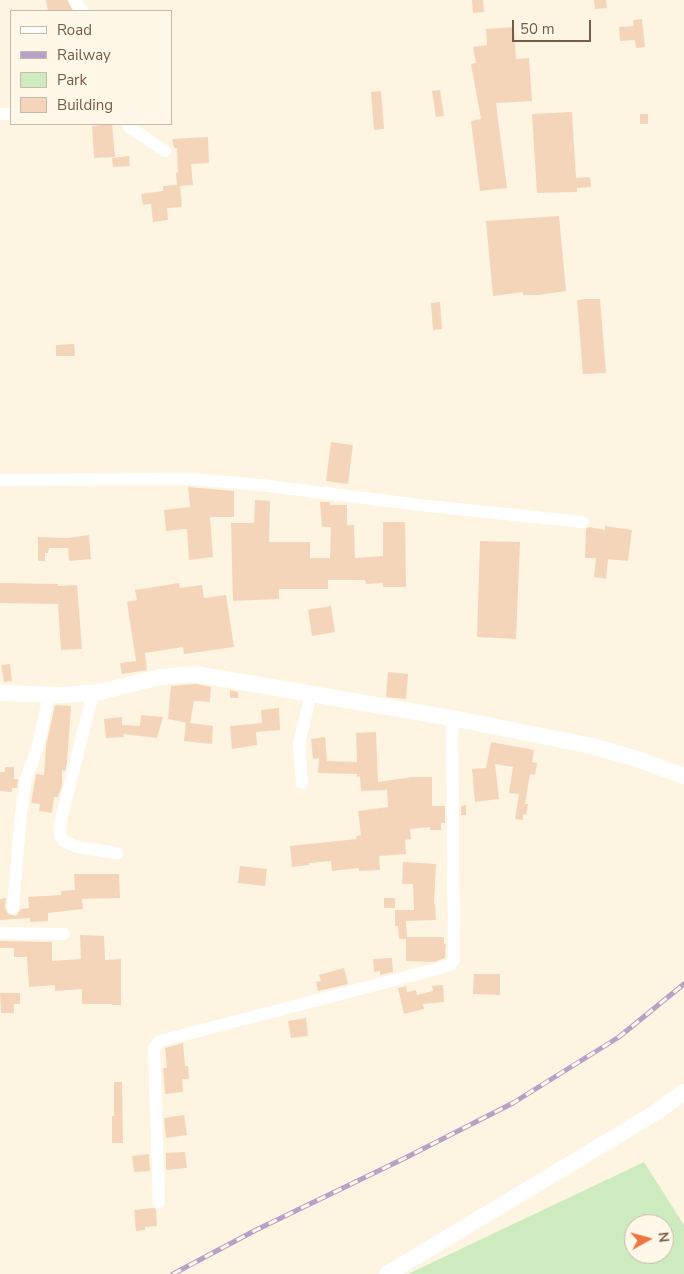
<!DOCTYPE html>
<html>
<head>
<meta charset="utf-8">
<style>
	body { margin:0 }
	#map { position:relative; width:684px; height:1274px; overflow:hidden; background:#fdf5e2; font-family:"Nunito Sans",sans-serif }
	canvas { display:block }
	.legend { position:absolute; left:10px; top:10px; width:162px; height:115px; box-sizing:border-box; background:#fff8e9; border:1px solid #c8b9a8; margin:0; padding:6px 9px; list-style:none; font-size:15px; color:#765b47 }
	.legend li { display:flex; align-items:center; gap:10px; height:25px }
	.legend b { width:25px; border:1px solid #c8b9a8 }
	.north { position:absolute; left:624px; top:1214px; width:50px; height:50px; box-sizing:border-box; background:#fff8e9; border:1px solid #c8b9a8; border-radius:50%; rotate:83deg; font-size:14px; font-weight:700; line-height:20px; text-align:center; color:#765b47 }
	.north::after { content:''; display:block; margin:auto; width:18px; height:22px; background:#ed7542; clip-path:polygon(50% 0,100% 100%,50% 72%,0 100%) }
	.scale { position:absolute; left:512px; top:20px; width:79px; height:22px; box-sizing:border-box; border:2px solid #765b47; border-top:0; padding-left:6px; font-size:15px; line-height:18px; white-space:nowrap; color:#765b47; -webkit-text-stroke:4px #fff8e9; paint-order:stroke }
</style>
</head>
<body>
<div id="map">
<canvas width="684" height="1274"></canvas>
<ul class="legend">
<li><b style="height:6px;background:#fff"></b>Road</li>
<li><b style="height:6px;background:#b8a0c7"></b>Railway</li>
<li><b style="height:14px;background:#ceebc0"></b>Park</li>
<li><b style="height:14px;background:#f4d5b9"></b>Building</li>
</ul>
<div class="north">N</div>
<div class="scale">50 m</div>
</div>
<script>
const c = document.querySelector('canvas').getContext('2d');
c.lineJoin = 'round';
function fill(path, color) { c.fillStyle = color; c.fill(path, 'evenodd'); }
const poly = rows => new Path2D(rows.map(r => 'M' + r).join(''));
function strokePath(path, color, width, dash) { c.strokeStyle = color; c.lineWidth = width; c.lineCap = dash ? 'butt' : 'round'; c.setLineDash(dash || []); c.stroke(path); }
const green = poly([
	[644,1162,684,1225,684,1274,408,1274],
	[634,1224,664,1224,664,1254,634,1254]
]);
const building = poly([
	[46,0,67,0,73,11,48,11],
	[472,0,483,0,484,12,473,13],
	[594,0,606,0,607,8,595,9],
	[642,19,645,47,636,48,635,40,620,41,619,27,634,26,633,20],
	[514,27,516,59,529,58,532,101,496,103,507,188,480,191,471,121,481,119,471,64,476,63,473,47,487,45,486,29],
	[440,90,444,116,436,117,432,91],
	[381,91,384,129,374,130,371,92],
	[572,112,576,178,590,177,591,187,577,188,577,192,537,193,532,114],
	[640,114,648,114,648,124,640,124],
	[112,124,115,157,94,158,92,126],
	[208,137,209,163,191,164,193,185,180,186,182,207,167,208,168,220,153,222,151,204,143,205,141,194,163,191,163,186,177,185,176,173,178,172,177,148,174,148,172,139],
	[129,156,130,166,113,167,112,158],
	[559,216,566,291,539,295,523,295,523,292,493,296,486,221],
	[585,299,600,299,606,373,583,374,577,300],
	[440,302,442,329,433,330,431,303],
	[74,344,75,356,56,356,56,345],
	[331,442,353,445,348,484,326,481],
	[188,487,234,491,234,517,210,517,213,557,189,560,187,529,166,531,164,510,190,507],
	[255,500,270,501,269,542,310,542,310,558,330,558,331,527,322,527,320,502,330,502,330,505,347,505,347,525,354,525,355,558,383,556,383,522,405,522,406,587,383,587,383,583,366,584,365,580,328,580,328,589,279,589,279,599,233,601,231,523,254,523],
	[605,526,632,530,628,561,608,559,606,579,594,577,596,558,585,558,586,529,589,527,605,530],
	[89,535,91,559,69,561,68,548,49,548,48,553,45,553,45,561,38,561,38,537,67,538],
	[480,541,520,542,516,639,477,637],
	[0,583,58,584,58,586,77,585,82,649,61,650,58,604,0,603],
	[179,583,180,588,202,585,204,598,226,595,234,647,184,654,183,647,145,653,147,670,122,674,120,663,136,661,127,602,137,600,135,590],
	[331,606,335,632,312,636,308,610],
	[10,664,12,681,4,682,1,665],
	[388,672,408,674,406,699,386,697],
	[195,684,211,687,210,702,194,701,190,723,213,726,212,744,184,741,186,722,188,723,168,719,171,686],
	[230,690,238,692,238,698,230,698],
	[55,705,71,706,67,763,65,771,62,770,62,785,58,797,54,797,52,813,39,811,40,804,31,803,36,774,44,775,46,746],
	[279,708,280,730,256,732,257,745,232,749,230,726,262,723,261,710],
	[141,715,163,717,157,738,123,734,124,737,106,738,104,719,122,717,122,725,140,726],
	[376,732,378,782,412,777,432,777,432,806,445,806,445,823,441,823,441,830,430,830,430,827,410,829,411,839,405,840,406,854,379,856,380,870,359,871,359,868,332,871,331,861,309,863,309,865,292,867,290,846,357,839,356,836,361,835,358,811,388,807,387,790,361,791,360,776,357,777,357,774,318,773,319,758,313,759,311,739,325,737,327,761,357,762,356,733],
	[491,742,534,750,532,762,537,763,535,775,530,774,525,804,528,804,526,815,523,814,523,820,515,819,519,794,509,793,513,767,495,764,499,799,475,802,472,769,486,768],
	[5,767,14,767,14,779,18,779,17,788,12,788,12,792,0,791,0,772,5,772],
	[466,805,466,815,461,815,461,806],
	[403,862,436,864,434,904,435,904,436,920,406,921,407,937,444,937,444,944,446,944,445,958,434,962,406,961,406,939,399,939,398,926,395,926,395,910,414,910,413,884,402,884],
	[240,866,267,869,265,886,238,883],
	[74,874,119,874,120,898,82,899,83,909,48,913,48,921,30,922,30,918,0,920,0,899,6,898,5,908,8,914,16,916,21,909,29,908,28,897,61,895,61,891,75,890],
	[384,898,395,898,395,908,384,908],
	[80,935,104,936,105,960,121,959,121,1005,112,1005,112,1004,82,1004,82,989,55,991,55,985,29,987,27,957,14,957,14,948,0,948,0,941,52,942,52,961,81,959],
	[392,958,393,972,380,975,380,971,374,972,373,959],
	[344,968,348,984,318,991,316,982,321,981,319,975],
	[474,974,500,974,500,995,473,994],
	[443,985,444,1002,423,1004,424,1009,404,1014,398,988,406,986,407,992,416,990,417,995,433,991,432,986],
	[0,993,20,993,20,1004,14,1004,14,1013,1,1013],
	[306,1018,308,1036,291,1038,288,1021],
	[183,1043,185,1066,188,1066,189,1079,182,1079,183,1092,165,1094,163,1068,167,1068,165,1048],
	[114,1082,122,1082,123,1143,112,1143,112,1116,114,1116],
	[184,1115,187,1135,166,1138,164,1118],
	[185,1152,187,1168,166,1170,166,1153],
	[149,1154,150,1171,134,1172,132,1156],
	[154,1208,156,1209,157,1226,145,1227,145,1230,136,1231,134,1210]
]);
const minor = poly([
	[75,0,82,11],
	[0,114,11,114],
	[128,124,129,127,165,151],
	[0,480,192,479,261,485,428,506,583,522],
	[93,693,60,824,60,834,63,841,77,847,117,853],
	[302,783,299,743,311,694],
	[13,908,21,814,26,779,38,746,49,695],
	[0,933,64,934],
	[159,1202,154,1048,160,1041,441,968,450,965,454,960,452,718]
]);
const tertiary = poly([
	[0,693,61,695,100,692,160,677,195,674,452,718,592,746,637,759,684,776],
	[387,1274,655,1113,684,1092]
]);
const rail = poly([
	[173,1274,256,1230,405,1158,513,1103,619,1037,684,984]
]);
fill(green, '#ceebc0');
fill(building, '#f4d5b9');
strokePath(minor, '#fff', 12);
strokePath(tertiary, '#fff', 16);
strokePath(rail, '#b8a0c7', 5);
strokePath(rail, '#fff8e9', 3, [9]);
</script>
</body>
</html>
